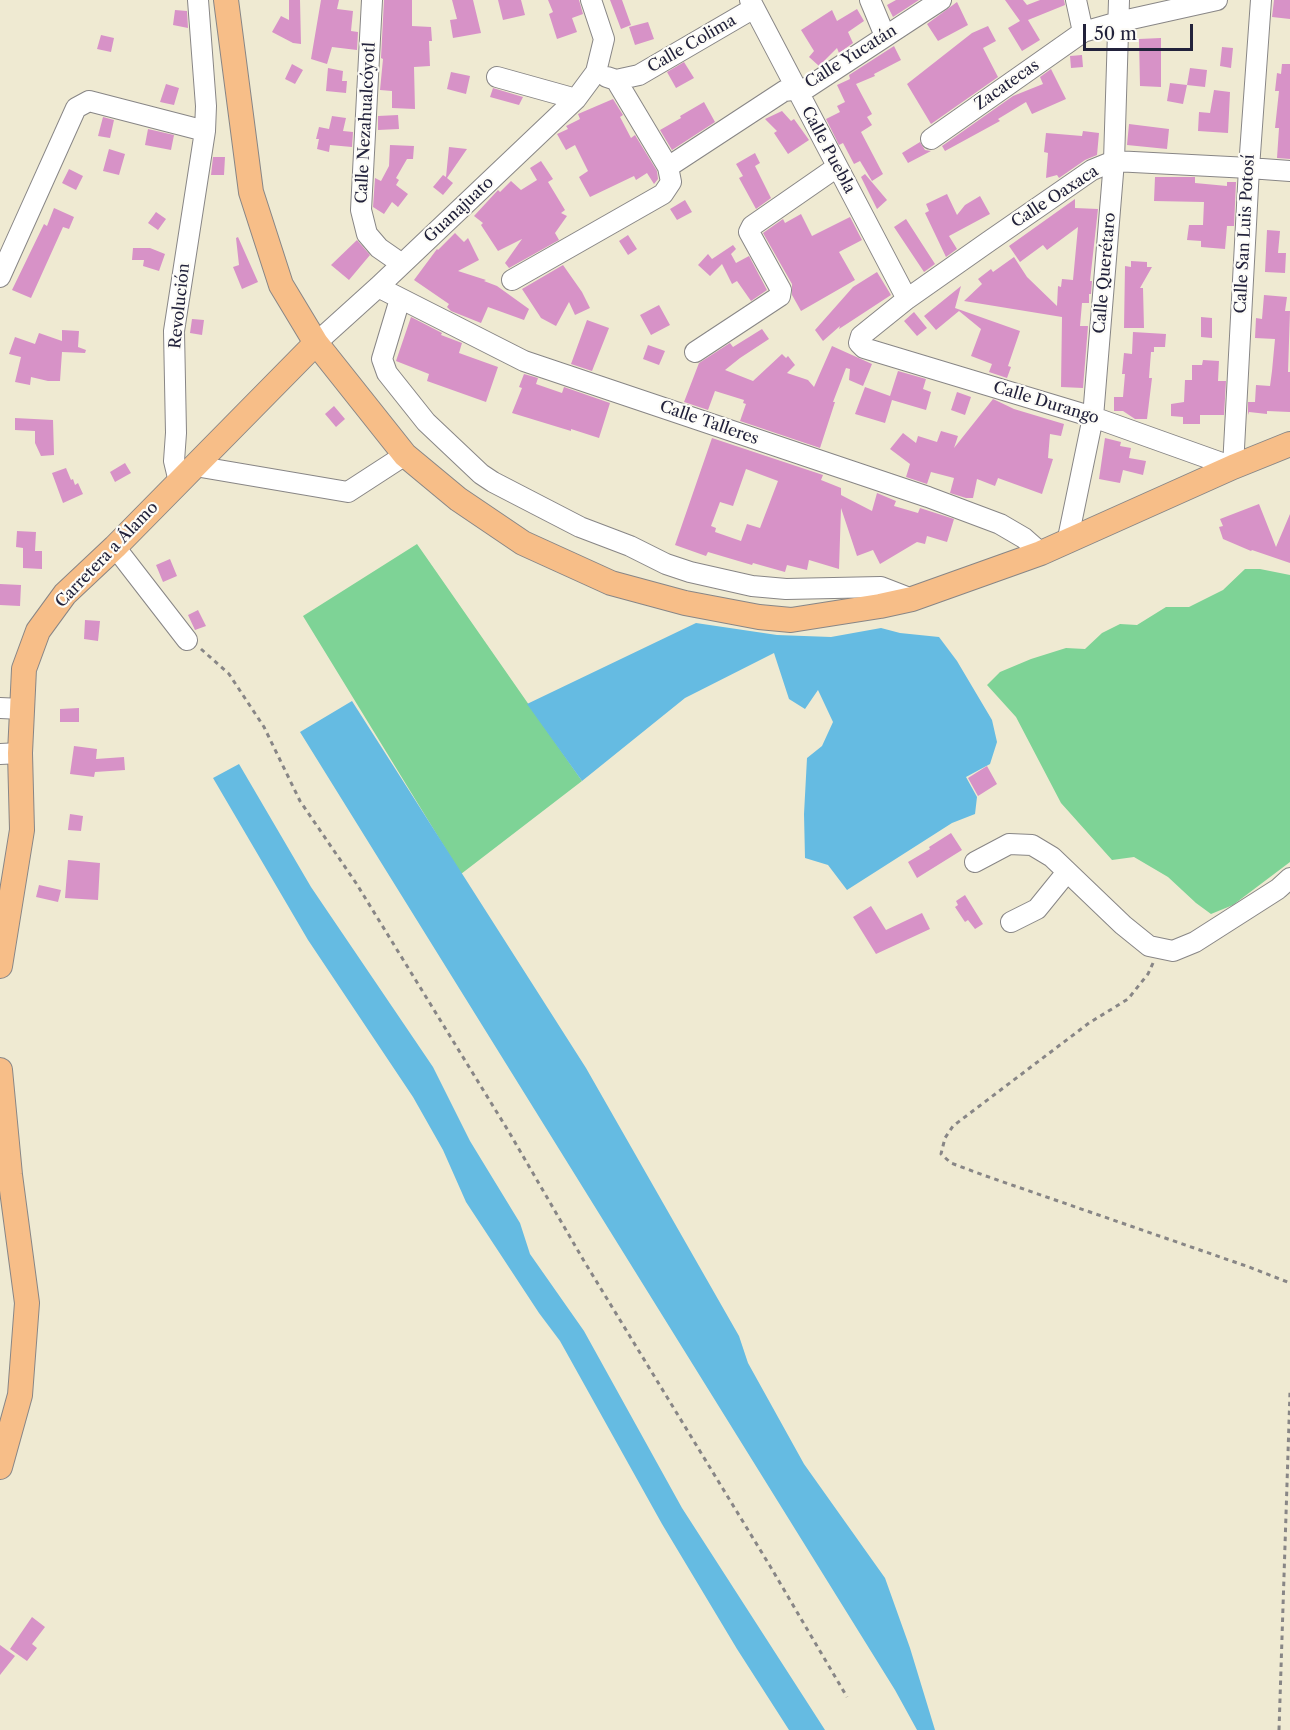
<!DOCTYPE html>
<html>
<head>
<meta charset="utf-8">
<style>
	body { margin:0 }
	#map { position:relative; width:1290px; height:1730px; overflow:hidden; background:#efead2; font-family:"Libre Caslon Text",serif }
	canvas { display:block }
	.scale { position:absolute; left:1083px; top:24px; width:110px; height:27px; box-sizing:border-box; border:3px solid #22223b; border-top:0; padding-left:8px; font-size:18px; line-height:21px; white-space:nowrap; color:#22223b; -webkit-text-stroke:4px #fdfcf7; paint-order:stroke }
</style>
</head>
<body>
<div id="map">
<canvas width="1290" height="1730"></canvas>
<div class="scale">50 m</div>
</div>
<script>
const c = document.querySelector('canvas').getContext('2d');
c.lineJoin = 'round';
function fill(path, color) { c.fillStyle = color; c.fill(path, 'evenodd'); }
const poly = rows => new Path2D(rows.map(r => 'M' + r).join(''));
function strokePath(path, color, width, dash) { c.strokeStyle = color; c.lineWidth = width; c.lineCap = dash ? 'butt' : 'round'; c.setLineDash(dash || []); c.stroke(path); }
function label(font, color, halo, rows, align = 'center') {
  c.font = font + ' "Libre Caslon Text",serif'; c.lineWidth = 4.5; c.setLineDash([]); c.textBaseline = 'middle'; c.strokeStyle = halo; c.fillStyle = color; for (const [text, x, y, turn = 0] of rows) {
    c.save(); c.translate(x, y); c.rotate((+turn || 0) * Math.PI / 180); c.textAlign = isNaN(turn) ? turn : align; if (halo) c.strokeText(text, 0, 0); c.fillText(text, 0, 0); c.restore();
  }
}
const green = poly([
	[417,544,582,781,461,874,303,616],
	[1245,569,1260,569,1290,575,1290,862,1233,905,1211,914,1196,903,1168,877,1134,857,1112,860,1061,803,1016,717,987,685,1000,672,1031,659,1066,648,1085,649,1102,633,1120,624,1137,625,1166,607,1189,607,1223,590]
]);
const water = poly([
	[696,623,777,635,831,637,881,628,900,633,939,637,957,661,992,720,997,742,990,764,966,777,977,797,975,814,952,823,847,890,828,865,805,858,804,814,807,758,822,746,833,722,818,690,805,709,789,699,774,653,685,698,582,781,527,704],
	[352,701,586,1068,739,1336,748,1363,804,1464,885,1578,910,1648,935,1730,917,1730,895,1690,300,732],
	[239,764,311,887,433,1067,470,1141,520,1223,530,1254,584,1331,682,1508,825,1730,789,1730,737,1649,662,1524,560,1341,539,1313,466,1202,443,1150,413,1097,308,940,213,778]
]);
const building = poly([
	[289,0,300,0,301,44,293,43,272,32,281,16,289,20],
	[321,0,339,0,337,9,353,11,351,31,358,32,357,50,332,47,327,64,311,59],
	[384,0,412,0,412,26,431,27,432,41,429,41,430,66,414,67,415,109,392,108,392,91,380,90,383,59,381,58],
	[452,0,473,0,481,33,453,38,450,20,457,19],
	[498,0,521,0,525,15,503,20],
	[548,0,579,0,583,14,572,18,577,32,557,39,549,14,553,12],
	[610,0,622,0,631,25,621,29],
	[896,0,919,0,893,17,887,5],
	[1005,0,1023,0,1027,5,1040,0,1064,0,1065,5,1028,20,1040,40,1022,51,1008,28,1020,21],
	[1274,0,1290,0,1290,19,1272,17],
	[957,2,968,25,938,41,927,24],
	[857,9,864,21,848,32,853,43,839,53,837,48,819,66,809,57,814,51,801,30,832,10,837,21],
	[175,10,187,11,188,28,173,25],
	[648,22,654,39,635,45,629,27],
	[988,26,996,41,983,48,998,77,931,124,907,84,972,33],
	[101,35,114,38,111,52,97,49],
	[1161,38,1161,87,1140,86,1139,39],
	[894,46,901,60,874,74,875,76,856,84,872,114,867,117,872,125,861,132,883,174,872,181,860,161,854,164,843,143,839,145,826,119,840,112,837,106,845,102,837,85,850,79,849,75],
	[1222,47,1233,48,1231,68,1220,66],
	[1082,55,1083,67,1071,68,1070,56],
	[684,62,694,78,676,88,667,72],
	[292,64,303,70,295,84,285,79],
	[1282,64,1290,64,1290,159,1277,158,1279,128,1275,128,1279,91,1275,91,1277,73,1281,74],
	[328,68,343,71,342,81,347,81,346,93,326,91],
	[1190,68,1207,70,1205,87,1187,85],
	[1051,69,1066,99,1032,114,1026,102,998,119,1000,121,945,151,942,146,1013,96,1043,84,1040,77],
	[451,72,470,76,466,94,447,89],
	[1170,83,1187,85,1183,104,1167,101],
	[166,84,179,88,174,105,160,102],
	[493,88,523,97,519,105,490,97],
	[1214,90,1230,92,1228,133,1198,131,1199,112,1210,113],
	[613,99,623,115,620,117,631,138,635,135,657,171,658,179,654,184,647,173,636,180,634,176,590,197,579,177,588,171,575,145,566,150,557,134,568,129,566,126,580,119,578,114],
	[704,102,715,122,672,150,660,130,681,118,680,116],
	[782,111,791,121,794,119,809,140,788,154,774,133,777,131,765,119],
	[398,115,399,129,378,130,378,116],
	[332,116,346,118,343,131,353,132,352,147,330,145,329,152,317,149,319,139,316,139,319,127,329,129],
	[103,117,114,120,110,138,98,136],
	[1129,124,1169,129,1167,149,1127,145],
	[148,129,174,135,171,150,145,145],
	[1083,131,1099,133,1097,155,1085,160,1059,178,1057,175,1046,178,1048,153,1044,152,1046,133,1082,136],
	[920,142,925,150,931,151,908,163,902,153],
	[390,145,414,146,413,159,407,159,396,178,399,180,396,185,408,194,398,207,392,202,384,214,373,207,375,178,381,181,389,166],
	[449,147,467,149,447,178,453,183,443,195,433,187,443,175,446,177],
	[109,149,125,154,119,175,103,171],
	[755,153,760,163,755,166,771,198,756,209,739,178,743,176,736,164],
	[213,157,225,157,224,175,211,175],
	[541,161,553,179,548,182,565,210,561,213,567,216,555,233,559,240,509,268,505,263,522,239,498,251,481,225,483,223,474,216,498,190,500,192,511,181,521,190,537,180,530,168],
	[69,169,83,176,76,190,62,183],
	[865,174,887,200,877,209,861,177],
	[1155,177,1195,177,1195,183,1227,186,1227,182,1236,182,1234,226,1227,226,1225,249,1201,247,1201,241,1187,240,1189,225,1203,225,1204,202,1154,201],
	[947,194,957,215,965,205,980,196,990,214,949,236,957,249,946,257,925,213,929,211,926,204],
	[1075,199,1075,208,1098,209,1090,281,1092,281,1091,294,1089,294,1089,303,1082,303,1080,326,1088,326,1083,388,1061,387,1062,317,964,301,982,284,978,279,991,269,993,272,1014,257,1027,277,1057,306,1058,286,1061,287,1062,279,1073,280,1078,227,1047,250,1043,245,1020,262,1009,246],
	[685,200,692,212,677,220,670,209],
	[54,208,74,217,69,229,63,227,31,298,12,290,44,224,47,226],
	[156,212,166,219,158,230,148,223],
	[801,214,812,236,850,217,862,240,839,252,855,280,801,311,792,295,792,284,763,233,783,219,785,223],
	[906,219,935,264,924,272,894,227],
	[1267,230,1280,231,1278,253,1286,253,1285,273,1265,272],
	[455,233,464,242,468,238,479,260,458,271,486,280,484,281,497,286,529,309,524,320,488,307,481,323,451,311,447,307,449,304,414,280,437,249,438,250],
	[628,235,637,249,628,255,619,241],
	[238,237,258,282,242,289,233,267,239,265,236,238],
	[357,240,370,255,349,280,331,265],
	[733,245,736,249,731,254,736,263,749,256,767,290,751,301,737,281,732,284,722,264,710,276,698,265,708,254,712,259],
	[133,248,150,248,165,254,159,271,143,266,144,260,132,260],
	[1131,261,1147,262,1147,267,1152,267,1140,288,1143,288,1144,328,1124,328,1125,266,1131,267],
	[563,265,582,292,590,308,575,315,569,302,556,326,541,318,522,289],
	[877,272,891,295,839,329,840,326,823,341,815,330,853,287],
	[961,286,955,308,1020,331,1008,366,1011,367,1007,378,989,372,992,364,971,356,981,329,959,311,936,330,924,316],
	[1264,295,1287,297,1285,311,1290,311,1288,372,1290,372,1290,412,1267,411,1267,414,1249,412,1248,415,1248,402,1255,402,1256,385,1270,386,1272,371,1275,339,1255,338,1256,318,1262,319],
	[659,305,670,325,651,335,640,315],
	[914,312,927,328,917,336,904,321],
	[411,317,442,333,441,335,462,343,459,353,498,367,486,402,427,381,429,374,396,361],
	[1201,317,1212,318,1212,338,1201,337],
	[192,319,204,320,202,335,190,333],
	[587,320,609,328,592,371,571,364],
	[762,329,769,339,740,358,725,370,753,381,782,354,786,358,788,356,795,365,787,373,808,380,814,387,832,346,872,364,863,386,849,380,850,369,846,368,833,402,835,402,820,448,740,421,746,404,743,403,744,400,715,391,708,410,684,402,699,363,730,343,733,347],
	[62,330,79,331,78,347,86,350,85,353,62,352,60,381,48,381,31,377,30,385,15,382,21,357,9,354,15,337,35,344,39,333,62,341],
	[1133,332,1166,334,1165,347,1154,347,1154,352,1151,352,1149,378,1152,378,1147,419,1135,419,1123,411,1114,411,1114,397,1123,397,1125,374,1122,374,1124,353,1132,354],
	[648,345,665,351,659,365,643,359],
	[1203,360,1219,361,1218,381,1226,381,1224,415,1200,415,1200,424,1183,424,1183,417,1171,416,1171,404,1184,402,1185,380,1192,380,1192,365,1202,365],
	[898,371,926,379,923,389,931,392,926,410,892,400,885,423,855,414,865,387,890,396],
	[524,374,538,378,536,384,562,393,564,387,610,403,599,438,571,429,571,431,512,413,522,388,519,387],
	[957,392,971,397,965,415,951,410],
	[993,399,1014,409,1064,424,1061,436,1050,434,1048,458,1053,459,1042,494,998,478,995,486,977,479,973,498,966,498,950,493,954,478,931,472,927,484,906,477,910,464,890,449,903,433,916,443,918,436,937,442,941,431,958,436,954,448],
	[334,406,345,419,336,427,325,414],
	[15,418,53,420,54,455,41,456,35,443,35,431,15,430],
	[712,438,823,475,821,480,841,488,841,495,872,511,877,493,896,501,894,506,918,513,920,508,954,519,947,542,927,536,925,544,917,542,880,564,873,550,857,556,841,508,839,569,809,560,807,570,787,565,785,572,753,563,752,565,708,552,706,556,675,545],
	[746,469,778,481,760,528,747,524,741,541,715,532,716,528,711,526,720,502,733,506],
	[1105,438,1121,442,1120,446,1131,448,1129,458,1146,461,1143,475,1123,470,1120,483,1099,479],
	[125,463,131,473,115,482,110,472],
	[66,468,71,480,73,479,75,485,78,483,83,494,63,503,52,473],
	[1259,504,1276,547,1290,514,1290,563,1252,550,1251,551,1223,539,1219,527,1223,526,1220,519],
	[17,531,36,532,35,551,42,551,42,569,23,568,23,548,16,547],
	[170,559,177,576,163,582,156,565],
	[0,584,21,585,20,606,0,605],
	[198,610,206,626,195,630,188,615],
	[85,620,100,621,98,641,84,639],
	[79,708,79,722,60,722,60,709],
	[74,746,97,749,96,759,124,757,125,770,95,772,94,777,70,774],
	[987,766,997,784,978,796,968,778],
	[70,814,83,816,81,831,68,830],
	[951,833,962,850,917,878,908,862,930,849,929,847],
	[68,860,100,863,98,900,65,898],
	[39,885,61,890,58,902,36,897],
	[965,895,983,924,975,929,968,920,965,922,955,907,958,905,956,901],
	[871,906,886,930,922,913,930,929,876,954,853,917],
	[32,1617,45,1627,32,1644,37,1648,27,1661,10,1649],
	[0,1645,15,1656,0,1675]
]);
const path = poly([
	[201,649,229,674,264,727,300,801,356,883,509,1132,584,1261,770,1566,847,1697],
	[1153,963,1148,974,1128,999,1089,1023,953,1126,945,1138,941,1154,951,1163,983,1175,1249,1267,1290,1283],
	[1279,1730,1290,1392]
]);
const minor = poly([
	[372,0,361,210,367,234,379,248,402,264],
	[750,0,907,299],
	[870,0,885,36],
	[1076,0,1083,32],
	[1261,0,1249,168,1233,467,1093,417,864,348,859,343,861,336,907,299,988,242,1092,170,1114,161,1249,168,1290,171],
	[497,77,576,99],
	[607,77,616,80,639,75,754,8],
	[931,139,1083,32,1118,22,1217,0],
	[668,167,784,91,807,88,941,0],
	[0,277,76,108,89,101,205,131],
	[512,280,663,194,671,182,668,167,616,80],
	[378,287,524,361,928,497,1000,524,1024,538,1041,553],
	[400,299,382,359,387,373,426,422,481,474,493,482,580,527,630,546,666,564,690,572,752,586,786,589,881,587,912,599],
	[316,343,378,287,576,99,596,72,604,39,591,0],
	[695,352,780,296,781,290,749,232,752,226,837,167],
	[195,466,348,492,405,455],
	[179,482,174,461,176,433,174,331,205,131,206,106,198,0],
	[1067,543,1093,417,1114,161,1119,0],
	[115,547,187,640],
	[0,708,22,709],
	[0,754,20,753],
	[975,862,1009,844,1032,845,1052,857,1123,925,1149,946,1173,951,1195,942,1278,889,1290,878],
	[1011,922,1037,909,1067,872]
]);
const major = poly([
	[226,0,251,192,281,285,316,343,405,455,458,499,523,543,611,583,685,603,759,617,791,620,880,606,912,599,1041,553,1233,467,1290,444],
	[0,966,22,830,20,753,24,669,38,631,65,594,115,547,316,343],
	[0,1070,10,1175,27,1303,20,1395,0,1467]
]);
const streetNames = [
	["Calle Colima",692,44,-30],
	["Calle Yucatán",851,57,-32],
	["Zacatecas",1007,85,-35],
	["Calle Nezahualcóyotl",366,123,-87],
	["Calle Puebla",828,150,62],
	["Calle Oaxaca",1055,197,-33],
	["Guanajuato",459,210,-43],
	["Calle San Luis Potosí",1245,234,-87],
	["Calle Querétaro",1105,273,-85],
	["Revolución",180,306,-84],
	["Calle Durango",1046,403,17],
	["Calle Talleres",709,423,19],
	["Carretera a Álamo",107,555,-46]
];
fill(green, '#7ed396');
fill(water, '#65bbe2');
fill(building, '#d792c7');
strokePath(minor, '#888686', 22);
strokePath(major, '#888686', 26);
strokePath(path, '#888686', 3, [4.5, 4.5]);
strokePath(minor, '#fff', 20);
strokePath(major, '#f7be88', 24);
label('16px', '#22223b', '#fdfcf7', streetNames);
</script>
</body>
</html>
